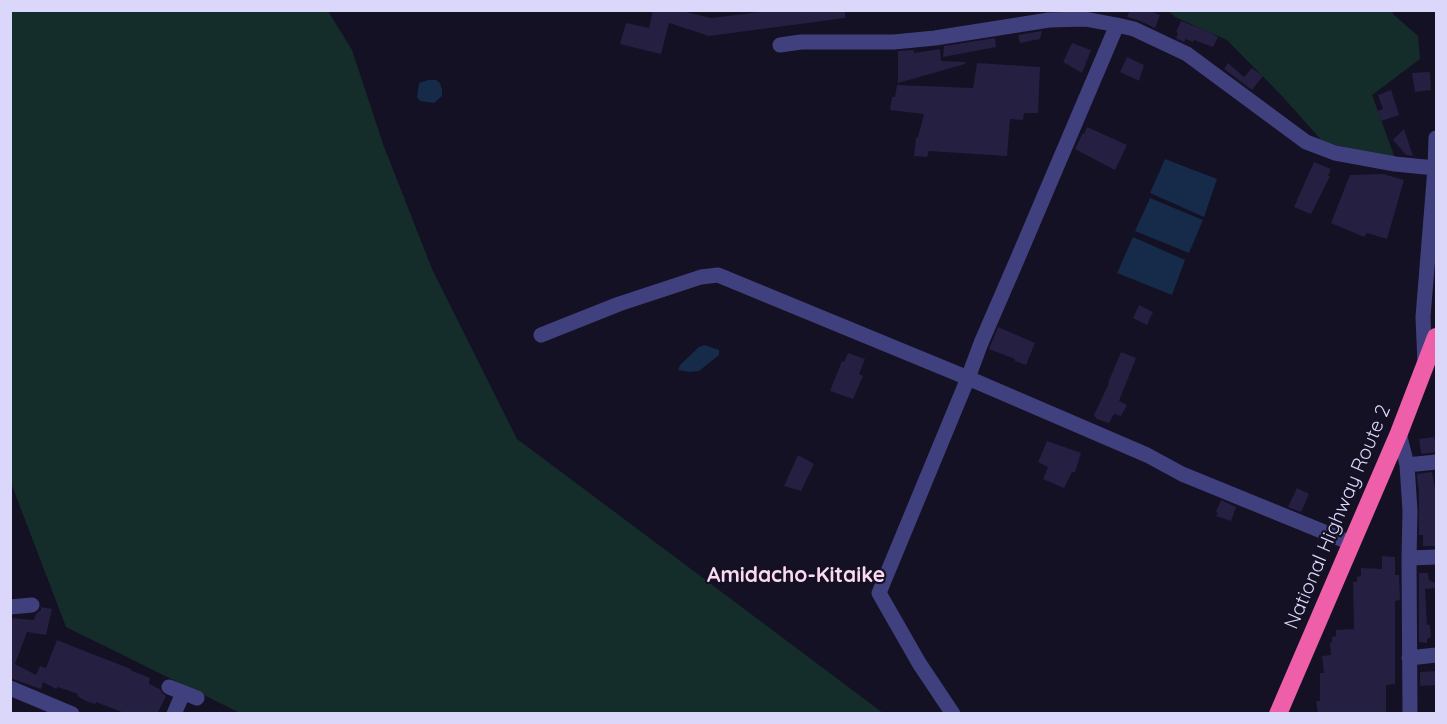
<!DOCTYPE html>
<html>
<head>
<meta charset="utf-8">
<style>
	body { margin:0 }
	#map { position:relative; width:1447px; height:724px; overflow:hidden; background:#131123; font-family:Quicksand,sans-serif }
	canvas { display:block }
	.frame { position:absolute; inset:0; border:12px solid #dad7fb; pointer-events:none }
</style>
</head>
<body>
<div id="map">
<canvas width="1447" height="724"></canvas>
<div class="frame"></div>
</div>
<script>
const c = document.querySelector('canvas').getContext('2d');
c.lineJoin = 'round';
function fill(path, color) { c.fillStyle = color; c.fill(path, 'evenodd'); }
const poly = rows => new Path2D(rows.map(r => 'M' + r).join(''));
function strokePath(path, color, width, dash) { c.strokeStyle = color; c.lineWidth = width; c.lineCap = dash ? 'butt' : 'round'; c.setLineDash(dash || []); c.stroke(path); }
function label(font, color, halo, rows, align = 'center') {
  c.font = font + ' Quicksand,sans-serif'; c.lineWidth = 4.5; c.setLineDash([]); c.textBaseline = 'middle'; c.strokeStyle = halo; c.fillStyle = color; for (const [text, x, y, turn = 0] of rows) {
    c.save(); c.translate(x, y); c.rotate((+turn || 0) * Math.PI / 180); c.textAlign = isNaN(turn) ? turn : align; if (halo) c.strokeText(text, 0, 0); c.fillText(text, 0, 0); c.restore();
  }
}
const green = poly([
	[11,11,328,11,352,50,383,144,432,269,517,439,699,575,883,713,240,713,66,627,11,483],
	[1169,11,1392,11,1393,14,1418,36,1420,59,1372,95,1395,158,1323,142,1282,96,1227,40,1175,17]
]);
const water = poly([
	[428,80,436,80,440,83,442,90,442,96,434,103,420,101,417,97,419,83],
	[1165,159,1217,179,1204,217,1150,193],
	[1150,198,1203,220,1189,253,1135,231],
	[1133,237,1185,260,1172,295,1117,273],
	[705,345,719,350,719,355,699,371,690,372,678,370,680,365,699,347]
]);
const building = poly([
	[653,10,678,10,711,18,776,10,845,10,845,18,709,36,669,23,661,54,620,44,626,23,649,28],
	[1130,10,1148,10,1160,15,1155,28,1138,20,1127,17],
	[1181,21,1210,32,1218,37,1213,47,1194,40,1193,42,1186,39,1184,42,1176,38,1178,33,1176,32],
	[1042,31,1040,39,1020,43,1018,35],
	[995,38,996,47,943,57,944,46],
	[1072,43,1091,50,1082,73,1063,62],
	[940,49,941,61,965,62,965,64,898,83,898,51,914,50,914,53],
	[1127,57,1144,65,1139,81,1120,72],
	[977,63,1040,67,1038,113,1024,113,1023,120,1010,119,1007,156,929,151,927,157,914,156,916,138,918,137,924,114,890,110,892,97,895,97,897,85,973,88],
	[1228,63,1244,77,1252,68,1263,76,1252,90,1224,69],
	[1430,72,1431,90,1415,92,1412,73],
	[1391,90,1399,115,1381,121,1378,111,1383,109,1378,95],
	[1087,127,1127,145,1115,170,1075,149,1083,133,1084,134],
	[1404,129,1413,156,1406,155,1393,140],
	[1314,162,1331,169,1328,176,1330,176,1311,214,1294,207],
	[1383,174,1404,180,1387,239,1367,233,1364,237,1331,223,1350,175],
	[1139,305,1153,312,1147,325,1133,318],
	[998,327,1035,343,1026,365,1015,361,1015,359,989,349],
	[1121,352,1136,358,1119,401,1127,405,1121,416,1114,414,1109,423,1097,419,1094,415,1109,383,1108,383],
	[848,353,865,359,859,374,863,376,853,399,830,391,842,361,844,362],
	[1434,437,1437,452,1422,454,1421,452,1419,439],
	[1047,441,1081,453,1075,472,1072,472,1064,488,1043,479,1048,467,1038,462],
	[798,455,814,464,801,491,784,486],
	[1432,472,1435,489,1437,489,1437,546,1423,546,1423,535,1419,535,1419,487,1418,487,1417,474],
	[1297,488,1309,494,1301,512,1288,507],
	[1221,500,1236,507,1231,521,1216,516,1218,513,1216,512],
	[1382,556,1395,557,1395,575,1399,575,1400,600,1395,601,1395,684,1386,685,1386,714,1318,714,1316,701,1320,701,1320,673,1324,673,1322,656,1331,655,1330,643,1332,642,1332,637,1336,636,1336,630,1354,629,1353,582,1357,582,1357,577,1361,576,1361,568,1382,569],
	[1419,573,1428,573,1429,580,1437,584,1437,588,1425,589,1427,625,1430,625,1431,637,1427,639,1427,643,1419,642],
	[41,607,52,609,46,635,27,632,15,664,36,675,40,666,46,668,57,640,87,652,131,669,130,670,150,678,149,684,160,689,162,693,166,696,157,714,127,714,96,702,96,704,88,702,77,696,78,694,58,687,56,689,43,682,41,689,10,678,10,618,34,620,36,614,41,610],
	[1437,671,1437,685,1420,686,1420,672]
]);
const minor = poly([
	[780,45,801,42,894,42,935,38,1049,20,1085,19,1117,25,1134,29,1187,54,1306,142,1335,153,1395,164,1435,168],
	[541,335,619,304,701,277,718,275,968,378,1147,455,1182,474,1351,543],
	[1425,364,1423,317,1435,168,1436,138],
	[1399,433,1407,465,1410,511,1409,558,1410,714],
	[1407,465,1436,462],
	[1409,558,1436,557],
	[10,607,32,605],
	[1409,658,1436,655],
	[169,687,197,698],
	[10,688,72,714],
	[174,714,183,693],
	[953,714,919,663,879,593,968,378,981,343,1017,260,1117,25]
]);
const highway = poly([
	[1278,714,1399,433,1436,337]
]);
const streetNames = [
	["National Highway Route 2",1338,517,-67]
];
const neighbourhoodNames = [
	["Amidacho-Kitaike",796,576]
];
fill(green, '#142d2b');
fill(water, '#152b49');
fill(building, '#251f42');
strokePath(minor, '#41407e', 15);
strokePath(highway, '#ef5ea8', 18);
label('20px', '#dad7fb', '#131123', streetNames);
label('bold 21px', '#fbd9f0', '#131123', neighbourhoodNames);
</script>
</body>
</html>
